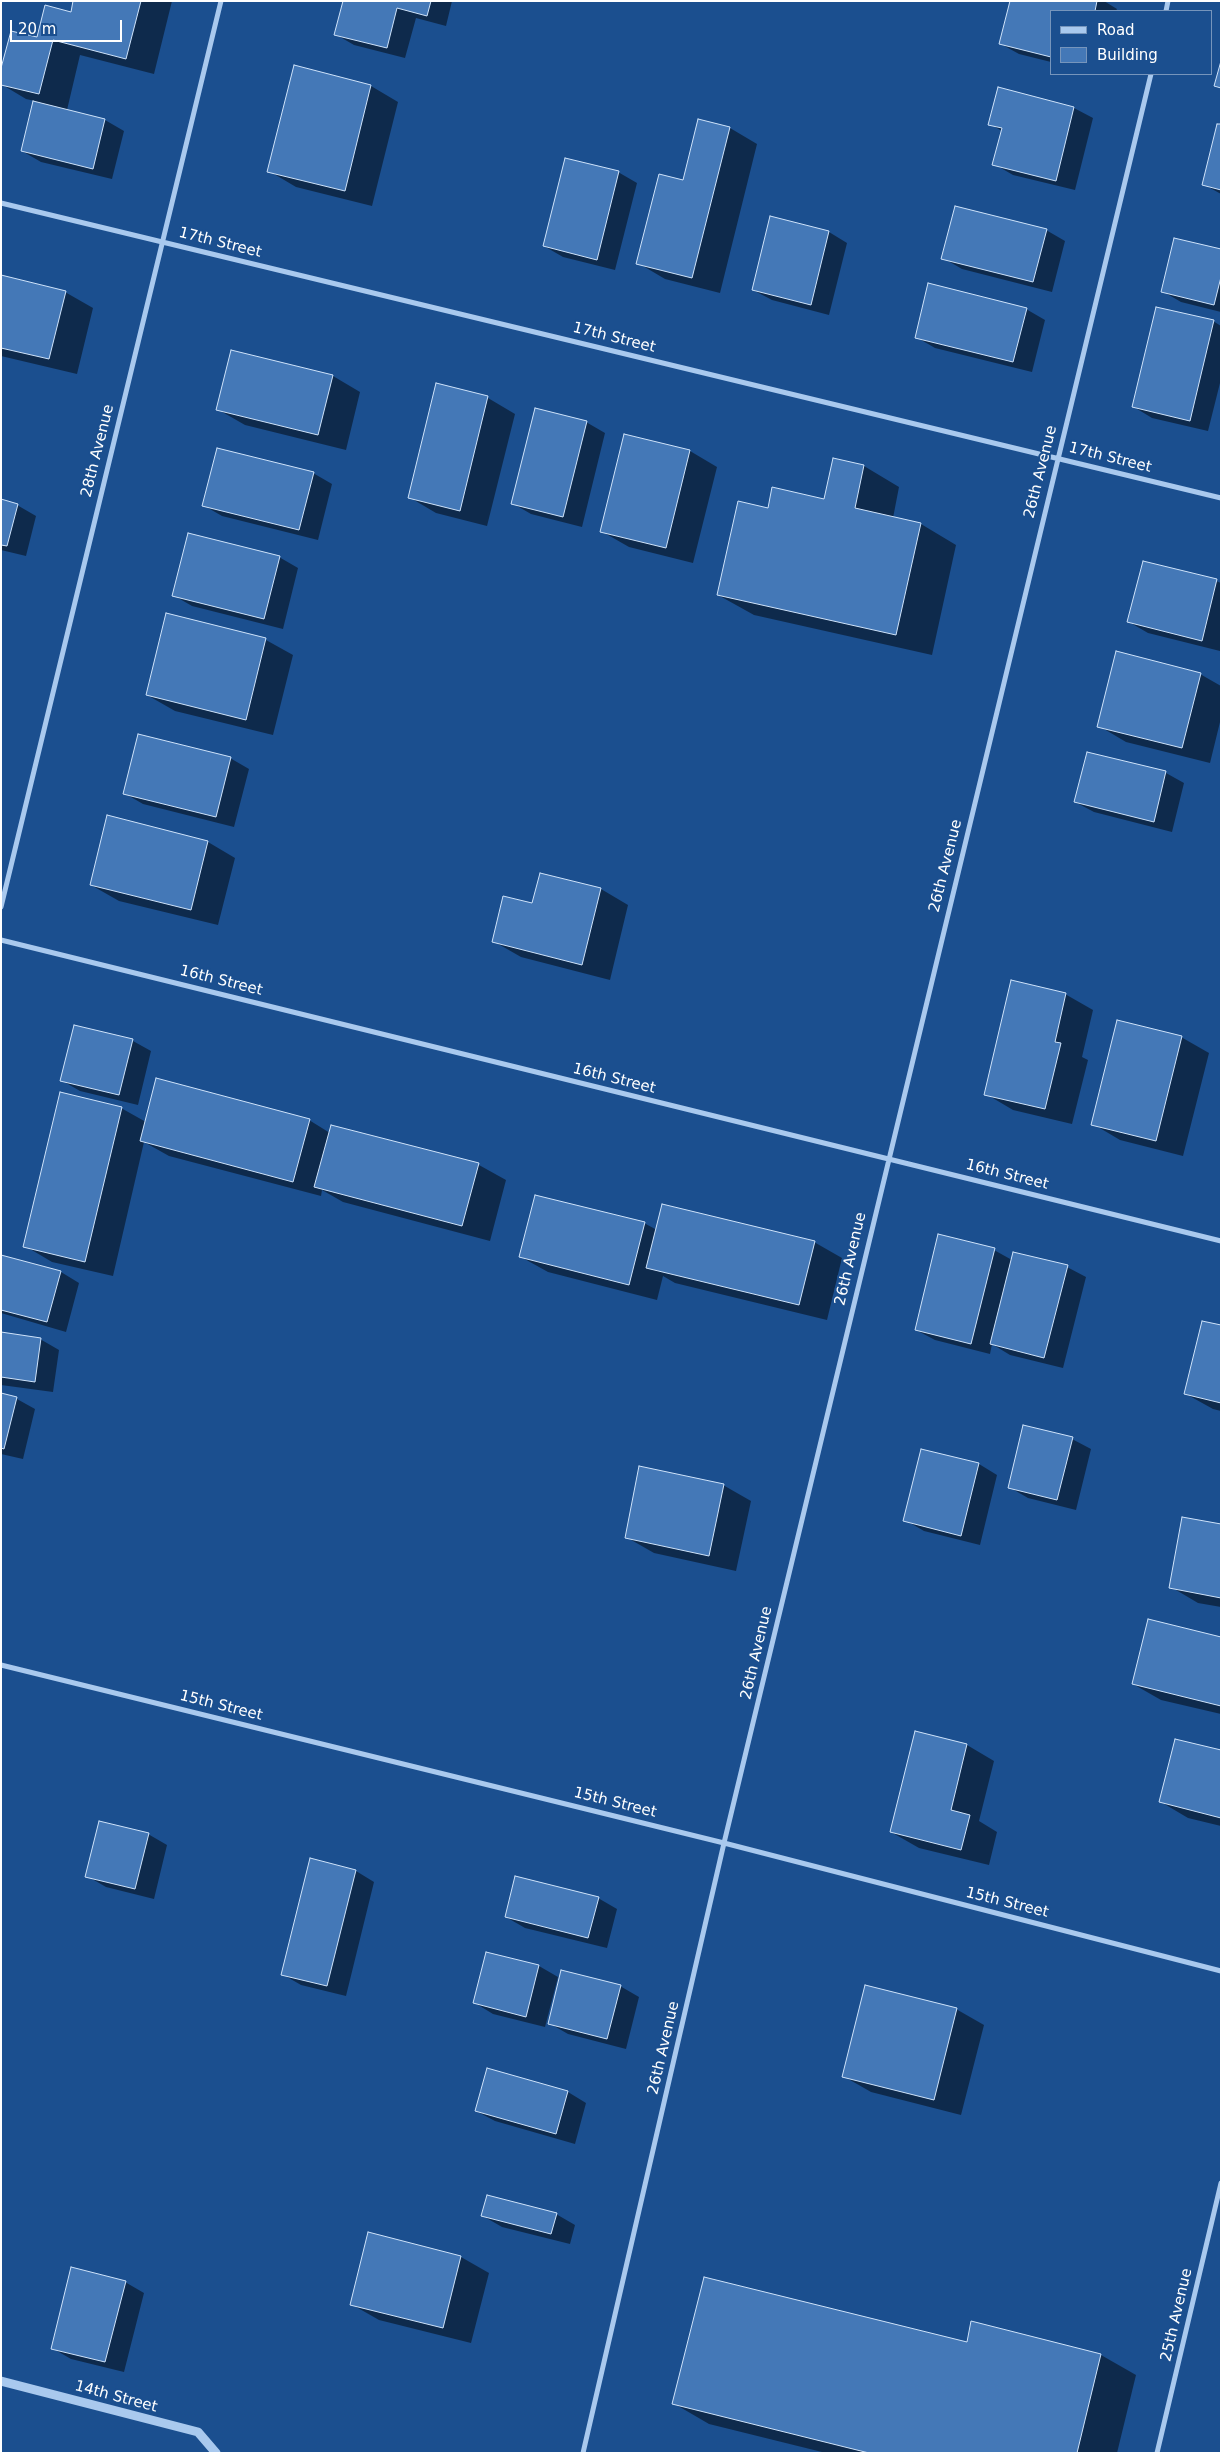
<!DOCTYPE html>
<html>
<head>
<meta charset="utf-8">
<style>
	body { margin:0 }
	#map { position:relative; width:1222px; height:2454px; overflow:hidden; background:#1b4f8f; font-family:"DejaVu Sans",sans-serif }
	canvas { display:block }
	.frame { position:absolute; inset:0; border:2px solid #fff; pointer-events:none }
	.legend { position:absolute; left:1050px; top:10px; width:162px; height:65px; box-sizing:border-box; background:#1b4f8f; border:1px solid #7695bc; margin:0; padding:6px 9px; list-style:none; font-size:15px; color:#fff }
	.legend li { display:flex; align-items:center; gap:10px; height:25px }
	.legend b { width:25px; border:1px solid #7695bc }
	.scale { position:absolute; left:10px; top:20px; width:112px; height:22px; box-sizing:border-box; border:2px solid #fff; border-top:0; padding-left:6px; font-size:15px; line-height:18px; white-space:nowrap; color:#fff; -webkit-text-stroke:4px #1b4f8f; paint-order:stroke }
</style>
</head>
<body>
<div id="map">
<canvas width="1222" height="2454"></canvas>
<div class="frame"></div>
<ul class="legend">
<li><b style="height:6px;background:#a9c9ee"></b>Road</li>
<li><b style="height:14px;background:#4478b7"></b>Building</li>
</ul>
<div class="scale">20 m</div>
</div>
<script>
const c = document.querySelector('canvas').getContext('2d');
c.lineJoin = 'round';
function fill(path, color) { c.fillStyle = color; c.fill(path, 'evenodd'); }
const poly = rows => new Path2D(rows.map(r => 'M' + r).join(''));
function strokePath(path, color, width, dash) { c.strokeStyle = color; c.lineWidth = width; c.lineCap = dash ? 'butt' : 'round'; c.setLineDash(dash || []); c.stroke(path); }
function label(font, color, halo, rows, align = 'center') {
  c.font = font + ' "DejaVu Sans",sans-serif'; c.lineWidth = 4; c.setLineDash([]); c.textBaseline = 'middle'; c.strokeStyle = halo; c.fillStyle = color; for (const [text, x, y, turn = 0] of rows) {
    c.save(); c.translate(x, y); c.rotate((+turn || 0) * Math.PI / 180); c.textAlign = isNaN(turn) ? turn : align; if (halo) c.strokeText(text, 0, 0); c.fillText(text, 0, 0); c.restore();
  }
}
const shadow = poly([
	[75,1,172,1,154,74,80,55,67,110,105,120,124,131,112,179,41,162,22,151,35,101,26,99,1,84,38,39,72,13],
	[344,1,452,1,446,26,416,18,405,58,354,45,335,34],
	[1011,1,1104,1,1117,9,1116,11,1051,11,1051,62,1019,54,1001,44],
	[371,86,398,102,372,206,296,187,269,171],
	[1074,108,1093,118,1075,190,1013,175,994,164,1002,131,990,124],
	[1221,126,1221,194,1203,184],
	[730,128,757,144,720,293,665,279,638,263,684,182],
	[618,172,637,183,615,270,563,257,544,246],
	[1046,230,1065,241,1052,292,962,269,943,258],
	[829,232,847,243,829,315,772,300,753,290],
	[1221,250,1221,312,1181,302,1162,291],
	[1,277,65,292,93,308,77,374,1,356],
	[1026,309,1045,320,1032,372,935,348,916,337],
	[1213,321,1221,326,1221,379,1208,431,1152,418,1134,407],
	[232,351,333,376,360,392,346,450,245,425,217,409],
	[437,385,488,398,515,414,487,526,436,513,409,497],
	[586,422,605,433,582,527,531,514,512,503],
	[625,435,690,451,717,467,693,563,629,547,601,531],
	[834,460,864,466,899,487,893,518,921,524,956,545,932,655,754,615,718,595,825,500],
	[313,473,332,484,318,540,222,516,203,505],
	[1,501,17,505,36,516,26,556,1,550],
	[279,557,298,568,283,629,192,606,173,595],
	[1216,581,1221,583,1220,651,1148,633,1129,622],
	[167,615,266,640,293,655,273,735,175,711,147,695],
	[1200,674,1221,686,1221,718,1210,763,1126,742,1099,726],
	[1087,753,1166,773,1184,783,1172,832,1094,812,1075,802],
	[230,758,249,769,234,827,143,804,124,793],
	[208,842,235,858,218,925,119,901,91,885],
	[601,889,628,905,610,980,521,957,493,941,533,904],
	[1065,994,1093,1010,1082,1057,1088,1060,1072,1124,1013,1110,986,1094],
	[1181,1037,1209,1053,1183,1156,1120,1140,1093,1124],
	[133,1041,151,1051,138,1105,80,1091,61,1080],
	[121,1108,146,1122,309,1120,330,1133,332,1126,479,1165,506,1180,490,1241,343,1202,322,1190,321,1196,169,1156,144,1142,113,1276,52,1262,25,1246],
	[644,1223,657,1230,814,1242,842,1258,827,1320,675,1283,663,1276,657,1300,548,1272,521,1257],
	[994,1250,1012,1260,1067,1267,1086,1277,1063,1368,1010,1355,992,1344,990,1354,935,1340,916,1330],
	[1,1256,61,1272,79,1283,66,1332,1,1313],
	[1221,1327,1221,1411,1213,1409,1186,1394],
	[1,1334,40,1339,59,1350,53,1392,1,1385],
	[1,1395,17,1399,35,1409,23,1459,1,1454],
	[1072,1439,1091,1449,1076,1510,1028,1498,1009,1487],
	[922,1450,979,1464,997,1475,980,1545,924,1531,905,1520],
	[723,1485,751,1501,736,1571,654,1553,626,1537],
	[1221,1525,1221,1607,1198,1603,1171,1587],
	[1221,1638,1221,1714,1161,1700,1133,1684],
	[916,1733,967,1745,994,1761,979,1821,997,1832,989,1865,919,1848,891,1832],
	[1221,1751,1221,1826,1188,1818,1161,1802],
	[148,1834,167,1845,154,1899,106,1887,87,1876],
	[311,1860,356,1871,374,1882,346,1996,301,1985,282,1974],
	[598,1898,617,1909,607,1948,525,1928,506,1917],
	[487,1953,539,1966,558,1977,545,2027,493,2014,475,2003],
	[620,1986,639,1997,626,2049,568,2034,549,2023],
	[956,2009,984,2025,961,2115,871,2092,843,2076],
	[568,2092,586,2103,575,2144,495,2121,476,2111],
	[556,2214,575,2225,570,2244,502,2227,483,2216],
	[369,2234,461,2257,489,2273,471,2343,379,2320,351,2304],
	[125,2282,144,2293,124,2372,71,2359,52,2348],
	[968,2343,1101,2355,1136,2375,1117,2453,826,2453,709,2424,673,2403]
]);
const building = poly([
	[73,1,141,1,126,59,53,40,39,94,1,85,1,68,11,31,37,37,45,5,71,12,73,1],
	[343,1,431,1,427,16,397,8,387,48,334,35,343,1],
	[1010,1,1097,1,1095,11,1051,11,1051,57,999,44,1010,1],
	[1221,61,1221,88,1214,86,1221,61],
	[294,65,371,85,345,191,267,172,294,65],
	[998,87,1074,107,1056,181,992,165,1002,128,988,125,998,87],
	[33,101,105,119,93,169,21,151,33,101],
	[698,119,730,127,692,278,636,264,659,174,683,180,698,119],
	[1217,124,1221,124,1221,190,1202,185,1217,124],
	[565,158,619,171,597,260,543,246,565,158],
	[955,206,1047,229,1033,282,941,259,955,206],
	[770,216,829,231,811,305,752,290,770,216],
	[1174,238,1221,249,1221,277,1214,305,1161,292,1174,238],
	[1,275,66,291,49,359,1,348,1,275],
	[928,283,1027,308,1013,362,915,338,928,283],
	[1156,307,1214,320,1190,421,1132,407,1156,307],
	[231,350,333,375,318,435,216,410,231,350],
	[436,383,488,396,460,511,408,498,436,383],
	[535,408,587,421,563,517,511,504,535,408],
	[624,434,690,450,666,548,600,532,624,434],
	[217,448,314,472,299,530,202,506,217,448],
	[833,458,864,465,855,508,921,523,896,635,717,595,738,501,768,508,772,487,824,499,833,458],
	[1,499,18,504,7,546,1,545,1,499],
	[188,533,280,556,264,619,172,596,188,533],
	[1143,561,1217,579,1202,641,1127,622,1143,561],
	[166,613,266,638,246,720,146,695,166,613],
	[1116,651,1201,673,1182,748,1097,727,1116,651],
	[138,734,231,757,216,817,123,794,138,734],
	[1087,752,1166,771,1154,822,1074,802,1087,752],
	[107,815,208,841,191,910,90,885,107,815],
	[540,873,601,888,582,965,492,942,503,896,532,903,540,873],
	[1011,980,1066,993,1055,1042,1061,1043,1045,1109,984,1095,1011,980],
	[1117,1020,1182,1036,1156,1141,1091,1125,1117,1020],
	[74,1025,133,1039,119,1095,60,1081,74,1025],
	[156,1078,310,1119,293,1182,140,1141,156,1078],
	[60,1092,122,1107,85,1262,23,1247,60,1092],
	[331,1125,479,1163,462,1226,314,1187,331,1125],
	[535,1195,645,1222,629,1285,519,1257,535,1195],
	[662,1204,815,1241,799,1305,646,1268,662,1204],
	[938,1234,995,1248,971,1344,915,1330,938,1234],
	[1013,1252,1068,1265,1044,1358,990,1344,1013,1252],
	[1,1255,61,1271,47,1322,1,1310,1,1255],
	[1202,1321,1221,1325,1221,1403,1184,1394,1202,1321],
	[1,1332,41,1338,35,1382,1,1377,1,1332],
	[1,1393,17,1397,4,1449,1,1448,1,1393],
	[1023,1425,1073,1437,1057,1500,1008,1488,1023,1425],
	[921,1449,979,1463,961,1536,903,1521,921,1449],
	[639,1466,724,1484,709,1556,625,1538,639,1466],
	[1182,1517,1221,1524,1221,1598,1169,1588,1182,1517],
	[1148,1619,1221,1637,1221,1706,1132,1684,1148,1619],
	[915,1731,967,1744,951,1810,970,1815,961,1850,890,1832,915,1731],
	[1175,1739,1221,1750,1221,1818,1159,1802,1175,1739],
	[99,1821,149,1833,135,1889,85,1877,99,1821],
	[310,1858,356,1870,327,1986,281,1975,310,1858],
	[515,1876,599,1897,588,1938,505,1917,515,1876],
	[486,1952,539,1965,526,2017,473,2003,486,1952],
	[561,1970,621,1985,607,2039,548,2024,561,1970],
	[865,1985,957,2008,934,2100,842,2077,865,1985],
	[487,2068,568,2091,556,2134,475,2111,487,2068],
	[487,2195,557,2213,551,2234,481,2216,487,2195],
	[368,2232,461,2256,443,2328,350,2305,368,2232],
	[71,2267,126,2281,105,2362,51,2349,71,2267],
	[704,2277,967,2342,971,2321,1101,2354,1077,2453,869,2453,672,2404,704,2277]
]);
const minor = poly([
	[1166,11,1168,1],
	[1,203,1221,498],
	[1,907,221,1],
	[1,940,1221,1241],
	[1,1665,724,1843,1221,1971],
	[583,2453,724,1843,1151,74],
	[1157,2453,1221,2183]
]);
const tertiary = poly([
	[1,2381,198,2432,216,2453]
]);
const streetNames = [
	["17th Street",220,243,14],
	["17th Street",614,338,14],
	["28th Avenue",98,451,-76],
	["17th Street",1110,458,14],
	["26th Avenue",1041,472,-76],
	["26th Avenue",946,866,-76],
	["16th Street",221,981,14],
	["16th Street",614,1079,14],
	["16th Street",1007,1175,14],
	["26th Avenue",851,1259,-77],
	["26th Avenue",757,1653,-77],
	["15th Street",221,1706,14],
	["15th Street",615,1803,14],
	["15th Street",1007,1903,14],
	["26th Avenue",664,2048,-77],
	["25th Avenue",1177,2315,-77],
	["14th Street",116,2397,15]
];
fill(shadow, '#0007');
fill(building, '#4478b7');
strokePath(building, '#cfe3fa', 1);
strokePath(minor, '#a9c9ee', 5);
strokePath(tertiary, '#a9c9ee', 9);
label('15px', '#fff', '#1b4f8f', streetNames);
</script>
</body>
</html>
